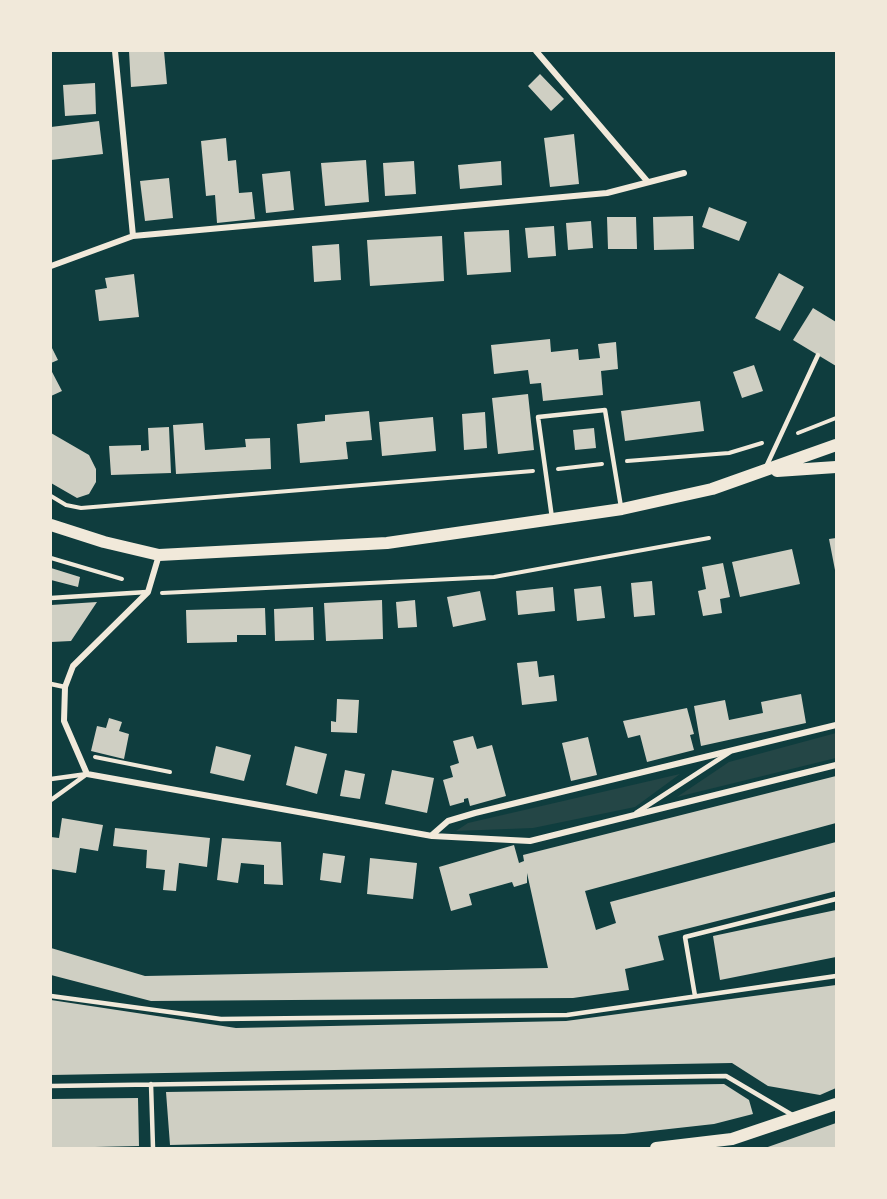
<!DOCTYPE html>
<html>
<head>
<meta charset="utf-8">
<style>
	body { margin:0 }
	#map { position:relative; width:887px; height:1199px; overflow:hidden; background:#0f3d3e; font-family:"Fira Sans",sans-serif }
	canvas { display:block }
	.frame { position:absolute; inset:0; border:52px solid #f1e9da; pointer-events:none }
</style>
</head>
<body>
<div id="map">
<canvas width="887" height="1199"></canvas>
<div class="frame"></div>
</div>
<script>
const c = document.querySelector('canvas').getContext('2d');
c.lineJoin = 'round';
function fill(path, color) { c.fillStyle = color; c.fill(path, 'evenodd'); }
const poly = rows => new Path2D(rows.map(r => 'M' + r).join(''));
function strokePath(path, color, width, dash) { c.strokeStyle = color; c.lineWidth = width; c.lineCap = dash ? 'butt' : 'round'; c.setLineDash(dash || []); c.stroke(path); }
const green = poly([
	[836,733,836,758,677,797,729,762],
	[680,774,635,807,533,828,456,831,468,823]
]);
const building = poly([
	[129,51,164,51,167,84,131,87],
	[540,74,564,99,551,111,528,86],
	[95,83,96,114,65,116,63,85],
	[99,121,103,154,51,160,51,127],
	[574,134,579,184,550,187,544,138],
	[226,138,228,161,236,160,239,193,252,192,255,219,217,223,215,195,206,196,201,141],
	[366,160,369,202,325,206,321,163],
	[414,161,416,194,385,196,383,163],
	[501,161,502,185,460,189,458,165],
	[290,171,294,210,266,213,262,174],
	[169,178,173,218,145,221,140,181],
	[709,207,747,222,739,241,702,227],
	[693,216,694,249,654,250,653,217],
	[607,217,636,217,637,249,608,249],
	[591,221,593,248,568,250,566,223],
	[554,226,556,256,528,258,525,228],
	[509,230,511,272,467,275,464,232],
	[442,236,444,281,370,286,367,240],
	[339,244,341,280,314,282,312,246],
	[779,273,804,287,780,331,755,318],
	[134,274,139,317,99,321,95,290,107,288,105,278],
	[813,308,836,322,836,366,793,340],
	[550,339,551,352,578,349,579,360,600,358,598,344,616,342,618,369,601,371,603,395,543,401,541,383,530,384,528,370,494,374,491,345],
	[51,346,58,360,51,363],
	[754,365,763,391,742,398,733,372],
	[51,370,62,391,51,396],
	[528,394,534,450,498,454,492,398],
	[700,401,704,431,625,441,621,411],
	[369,411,372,440,346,442,348,459,300,463,297,424,325,421,325,415],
	[485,412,487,448,464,450,462,414],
	[433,417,436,451,382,456,379,422],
	[203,423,205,450,246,447,245,439,270,438,271,469,176,474,173,425],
	[169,427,171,473,111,475,109,446,141,445,141,451,149,450,148,428],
	[594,428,596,448,575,450,573,430],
	[51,433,89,455,96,469,96,482,89,494,77,498,51,483],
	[836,538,836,570,835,570,829,539],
	[792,549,800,584,740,597,732,562],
	[723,563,730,597,720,599,722,613,703,616,698,591,706,589,702,567],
	[51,568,80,577,78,587,51,580],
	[652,581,655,615,634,617,631,583],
	[601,586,605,618,577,621,574,589],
	[553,587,555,611,518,615,516,591],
	[480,591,486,620,453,627,447,597],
	[382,600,383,639,326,641,324,603],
	[415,600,417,627,398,628,396,602],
	[97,602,71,641,51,642,51,605],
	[313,607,314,640,275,641,274,609],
	[265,608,266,635,237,635,237,642,187,643,186,610],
	[537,661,539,677,554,675,557,701,522,705,517,663],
	[801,694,806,723,701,746,694,706,725,700,729,720,763,713,761,702],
	[337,699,359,700,357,733,331,732,331,721,336,722],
	[687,708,694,734,690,735,694,750,647,762,640,735,628,738,623,721],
	[109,718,122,722,119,731,129,734,124,759,91,751,97,726,106,728],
	[473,736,477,749,492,745,506,796,470,806,468,798,464,799,464,802,450,806,443,780,453,777,450,766,459,763,453,741],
	[588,737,597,775,571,781,562,743],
	[216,746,251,755,244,781,210,773],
	[295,746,327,754,317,794,286,785],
	[345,770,365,774,360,799,340,796],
	[392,770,434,778,427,813,385,804],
	[836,776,836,823,585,891,596,930,616,923,610,902,836,842,836,891,658,936,664,960,625,969,629,990,573,998,151,1001,51,975,51,948,145,976,548,968,527,873,527,883,514,887,512,882,469,894,472,905,451,911,439,867,514,845,519,863,524,861,523,855],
	[62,818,103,825,98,851,80,848,76,873,51,869,51,837,59,838],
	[115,828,210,838,207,867,179,863,176,891,163,890,165,870,146,868,147,850,113,846],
	[222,838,281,842,283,885,264,884,264,865,241,863,238,883,217,880],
	[323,853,345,856,341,883,320,880],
	[370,858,417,863,413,899,367,894],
	[836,910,836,957,720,980,713,936],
	[836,985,836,1088,820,1095,768,1086,732,1063,51,1075,51,1000,236,1028,566,1021],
	[724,1084,749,1100,753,1114,714,1124,624,1134,170,1145,166,1092],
	[138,1098,139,1146,51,1148,51,1099],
	[836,1123,836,1148,765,1148]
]);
const path = poly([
	[798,433,836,418],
	[627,461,729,453,762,443],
	[558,469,602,464],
	[51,496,66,505,81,508,533,471],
	[51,558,122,579],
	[162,593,494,577,709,538],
	[95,757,170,772]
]);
const service = poly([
	[766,467,818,355],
	[552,518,538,417,605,410,621,507],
	[51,598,147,592],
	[51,684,65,687],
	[51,779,87,774,51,800],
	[636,813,730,752],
	[51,996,221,1019,567,1015,836,976],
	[695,996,685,937,836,899],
	[151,1084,153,1148],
	[51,1086,726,1076,794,1116]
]);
const minor = poly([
	[115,51,133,236],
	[536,51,647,181],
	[51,266,133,236,607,193,684,173],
	[159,555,148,592,73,666,65,687,64,721,87,774,432,836,530,841,836,765],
	[432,835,448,821,475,813,836,725]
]);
const secondary = poly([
	[777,471,836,467],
	[51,525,104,542,159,555,387,543,622,509,712,489,836,445],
	[656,1148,732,1139,836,1104]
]);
fill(green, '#244646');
fill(building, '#cfcfc3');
strokePath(path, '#f1e9da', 4);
strokePath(service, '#f1e9da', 4.5);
strokePath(minor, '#f1e9da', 6);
strokePath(secondary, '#f1e9da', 12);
</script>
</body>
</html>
